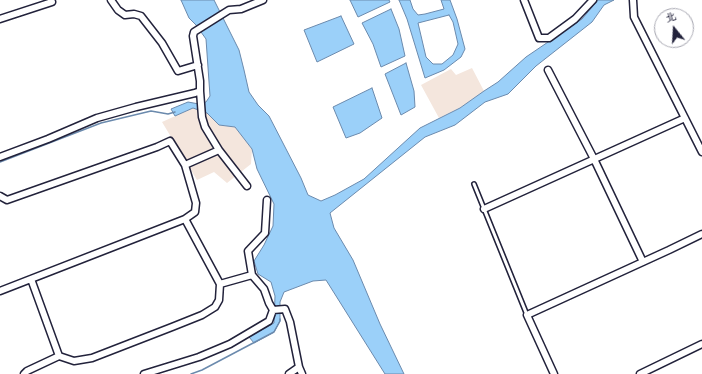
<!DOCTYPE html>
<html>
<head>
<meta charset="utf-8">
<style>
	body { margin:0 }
	#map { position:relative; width:702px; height:374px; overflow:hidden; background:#fff; font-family:"Comic Neue","LXGW WenKai TC",sans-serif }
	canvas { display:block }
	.north { position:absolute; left:654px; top:8px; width:40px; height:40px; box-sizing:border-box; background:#fff; border:1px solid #a7a7b1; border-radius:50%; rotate:342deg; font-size:11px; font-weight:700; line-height:16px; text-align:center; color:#22223b }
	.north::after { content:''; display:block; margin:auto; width:14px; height:18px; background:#22223b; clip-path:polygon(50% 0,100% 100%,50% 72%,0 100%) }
</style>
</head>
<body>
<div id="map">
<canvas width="702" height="374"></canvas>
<div class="north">北</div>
</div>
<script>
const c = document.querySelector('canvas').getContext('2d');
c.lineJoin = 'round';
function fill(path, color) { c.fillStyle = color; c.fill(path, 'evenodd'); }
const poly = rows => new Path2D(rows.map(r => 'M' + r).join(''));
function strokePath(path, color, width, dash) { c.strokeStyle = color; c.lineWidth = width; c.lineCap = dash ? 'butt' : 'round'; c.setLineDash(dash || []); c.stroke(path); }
const built = poly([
	[472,68,484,91,460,108,439,118,421,85,451,69,456,75],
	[193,108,207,113,219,125,235,127,252,149,251,164,227,183,214,172,197,180,162,122]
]);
const water = poly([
	[181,0,214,0,239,50,244,70,249,92,258,105,269,116,301,178,308,195,321,201,335,195,364,179,420,128,460,108,484,91,498,82,526,57,582,19,598,0,614,0,604,5,592,22,536,66,508,94,485,102,455,125,425,137,330,213,334,228,353,260,380,324,404,374,385,374,326,280,313,281,284,292,280,302,280,321,274,332,254,343,249,337,274,323,275,296,271,282,258,274,254,261,264,245,273,226,274,204,257,169,252,149,235,127,219,125,207,113,193,108,175,116,171,109,188,102,199,104,206,102,210,96,206,39,196,25,189,18,181,0],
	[350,0,389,0,390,2,358,17,350,0],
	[399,0,410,0,413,9,418,15,425,14,444,9,441,0,450,0,457,19,465,49,461,57,444,70,425,78,407,19,399,0],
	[449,15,453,22,458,44,453,55,442,64,433,64,426,57,418,23,449,15],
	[391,9,399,29,405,56,381,67,373,44,362,23,391,9],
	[341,16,354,44,317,62,304,30,341,16],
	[406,63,414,91,415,107,401,115,385,74,406,63],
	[372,88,382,118,360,133,346,138,333,107,372,88]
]);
const stream = poly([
	[0,162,101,123,151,111,168,114,175,112],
	[191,374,202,370,274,332,280,321,280,319]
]);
const lane = poly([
	[474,184,527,315]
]);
const street = poly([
	[111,0,118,10,125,15,134,14,141,16,162,43,178,71,198,65],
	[524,0,539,38,549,38,575,19,593,0],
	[633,0,634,17,702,152],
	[0,19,52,2],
	[548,70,594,159,643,262],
	[219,150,247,186],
	[0,157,48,139,97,118,136,107,195,93,200,91,200,81,193,36,194,32,229,10,241,9,263,0],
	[185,165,219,150,205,127,202,117,200,91],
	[0,196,7,200,157,147,170,141,185,165,196,203,195,212,185,219,0,291],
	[484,209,685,118],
	[185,219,220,284,252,275,264,289,269,303,273,310,285,309,290,322,299,367,302,374],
	[252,275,248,251,265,233,267,200],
	[59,356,74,361,92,358,172,327,202,315,215,307,219,300,220,284],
	[24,374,27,371,59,356,31,279],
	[144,374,199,357,230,344,269,321,273,310],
	[289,374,299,367],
	[554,374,527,315,669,250,702,234],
	[640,374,702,344]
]);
fill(built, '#f4e6dd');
fill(water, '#9bd0f9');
strokePath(water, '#6b8aad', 1);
strokePath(stream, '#6b8aad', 1.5);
strokePath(lane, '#22223b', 6);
strokePath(street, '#22223b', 9);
strokePath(lane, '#fff', 3);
strokePath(street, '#fff', 6);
</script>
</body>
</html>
